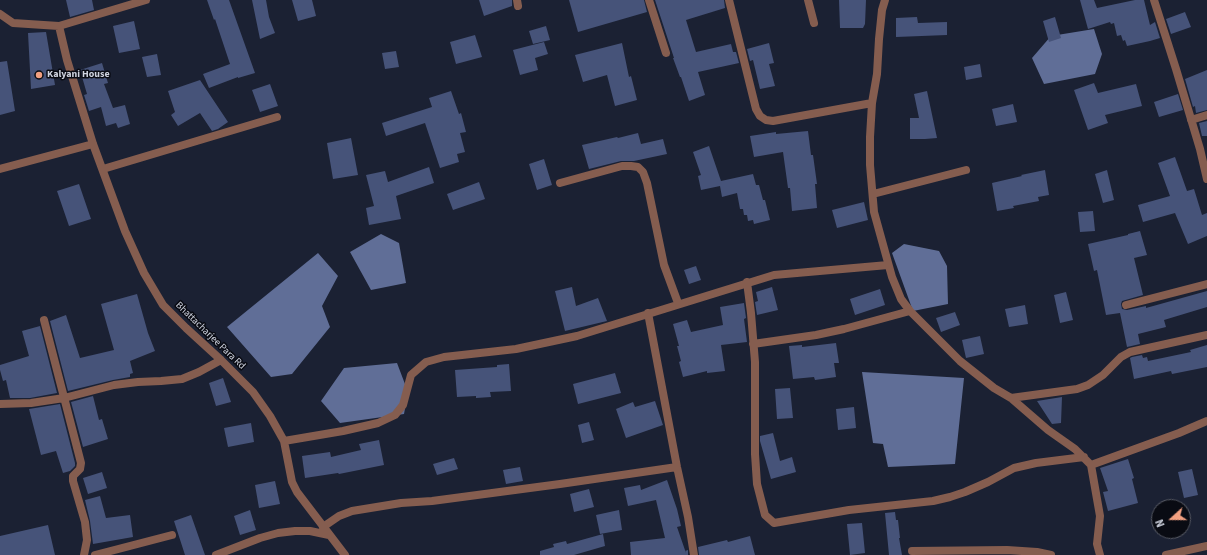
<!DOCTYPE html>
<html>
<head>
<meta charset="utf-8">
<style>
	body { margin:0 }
	#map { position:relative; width:1207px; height:555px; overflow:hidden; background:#1b2133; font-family:"Source Sans 3",sans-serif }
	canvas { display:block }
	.north { position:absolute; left:1151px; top:499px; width:40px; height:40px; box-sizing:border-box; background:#090b13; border:1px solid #585b65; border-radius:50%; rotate:249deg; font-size:11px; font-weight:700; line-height:16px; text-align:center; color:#cfd3df }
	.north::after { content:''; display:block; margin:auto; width:14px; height:18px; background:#f2a081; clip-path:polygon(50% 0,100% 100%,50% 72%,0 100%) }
</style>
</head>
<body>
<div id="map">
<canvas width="1207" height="555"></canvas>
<div class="north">N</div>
</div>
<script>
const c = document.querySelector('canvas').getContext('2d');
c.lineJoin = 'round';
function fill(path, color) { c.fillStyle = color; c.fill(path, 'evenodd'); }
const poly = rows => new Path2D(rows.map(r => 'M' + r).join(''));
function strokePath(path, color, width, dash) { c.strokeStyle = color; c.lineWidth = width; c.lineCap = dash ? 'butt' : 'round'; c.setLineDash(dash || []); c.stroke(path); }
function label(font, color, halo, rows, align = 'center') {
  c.font = font + ' "Source Sans 3",sans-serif'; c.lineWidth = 3; c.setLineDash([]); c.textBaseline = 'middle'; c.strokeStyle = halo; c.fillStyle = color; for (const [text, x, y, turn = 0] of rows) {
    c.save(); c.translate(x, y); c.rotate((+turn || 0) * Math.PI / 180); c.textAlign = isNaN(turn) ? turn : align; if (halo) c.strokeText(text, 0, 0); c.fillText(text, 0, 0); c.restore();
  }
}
const water = poly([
	[1094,29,1102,54,1095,74,1044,84,1032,58,1051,36],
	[381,234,399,243,406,283,371,290,350,252],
	[904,244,939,251,947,266,948,304,913,311,892,253],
	[318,253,338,276,322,306,330,327,292,374,271,377,227,327],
	[397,363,408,392,404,414,340,423,321,401,344,368],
	[862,372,964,378,955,464,888,467,883,444,873,443]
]);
const building = poly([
	[66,0,92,0,94,10,70,17],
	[207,0,229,0,255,73,238,78,238,77,209,88,203,74,230,64,215,19,214,20],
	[252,0,266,0,269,17,275,33,260,39],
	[292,0,312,0,316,16,298,21],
	[479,0,512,0,512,6,484,16],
	[569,0,644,0,647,12,578,32],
	[655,0,724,0,725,8,686,20,696,52,731,44,733,52,736,52,739,63,698,72,705,95,689,101,681,77,680,77,673,58,674,58],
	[839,0,866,0,865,24,863,28,840,28],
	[1080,0,1094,0,1097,8,1135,0,1144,0,1150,25,1155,22,1160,38,1150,41,1127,46,1125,40,1123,41,1121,35,1117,36,1114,23,1111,24,1110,22,1088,29],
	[1185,12,1191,27,1171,34,1166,19],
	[917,17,918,23,947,22,947,35,896,37,896,18],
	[1055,17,1061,38,1049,42,1043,21],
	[134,21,140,49,119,53,113,26],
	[546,26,550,40,533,44,529,31],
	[46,32,55,85,31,89,28,33],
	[475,35,482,57,456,64,450,42],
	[544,42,548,54,535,58,538,70,520,75,513,50],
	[622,43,629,77,631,76,637,100,615,106,607,75,583,82,575,55],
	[769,43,774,63,769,64,775,86,760,89,753,60,750,61,747,49],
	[396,51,399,67,385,69,382,53],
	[157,54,161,75,147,77,142,57],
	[7,61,15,111,0,115,0,62],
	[102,63,108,83,104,84,113,108,125,105,130,124,118,128,116,123,106,126,101,107,89,111,84,95,87,94,80,70],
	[980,64,982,77,966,80,964,67],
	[1207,70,1207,110,1196,113,1195,106,1193,107,1185,79],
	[200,80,228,122,218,129,212,131,200,113,178,126,171,115,175,112,168,91],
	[1094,83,1098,93,1136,84,1142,106,1105,115,1108,123,1088,130,1074,90],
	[270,84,278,106,260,112,252,90],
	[451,91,459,114,461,113,466,132,460,133,465,152,457,154,459,162,440,168,425,123,386,136,382,123,432,107,429,98],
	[927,91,937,138,925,139,910,139,910,118,919,118,914,94],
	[1178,94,1183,110,1159,117,1154,102],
	[1013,104,1017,122,996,126,992,109],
	[1207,121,1207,136,1202,136,1199,123],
	[808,131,811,155,813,155,817,184,815,184,817,208,792,211,790,188,788,188,783,152,754,157,750,136,776,132,776,134],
	[638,133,641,144,663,139,667,154,634,161,621,161,589,169,582,145,617,137,618,138],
	[351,138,358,175,333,179,327,143],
	[709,146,721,181,753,174,756,185,759,185,763,200,765,200,770,220,754,224,753,220,748,221,747,215,744,215,743,209,740,209,737,193,722,197,720,186,701,190,698,176,701,175,693,152],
	[1175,157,1187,191,1194,189,1202,215,1207,213,1207,236,1188,244,1175,213,1143,222,1138,205,1170,196,1158,163],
	[544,159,552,185,537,190,529,164],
	[429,167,434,183,396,196,401,219,369,225,366,208,374,206,366,175,385,171,388,182],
	[1045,170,1049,195,1038,197,1039,201,1013,206,1014,208,997,211,992,183,1022,176,1021,175],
	[1107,170,1114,200,1103,203,1095,174],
	[479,182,485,199,453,210,447,194],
	[79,184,91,219,69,226,57,191],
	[864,202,868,220,837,228,832,210],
	[1093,211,1095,231,1080,232,1078,212],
	[1140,231,1147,255,1134,258,1143,295,1122,301,1121,304,1122,309,1127,310,1146,306,1146,308,1207,291,1207,307,1164,320,1166,327,1138,334,1140,344,1127,347,1120,313,1106,315,1097,270,1094,271,1088,244,1128,235,1128,234],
	[696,266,701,280,689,284,684,270],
	[572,287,576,306,598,298,607,321,565,331,555,291],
	[772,287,778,310,757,315,755,302,758,301,756,292],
	[880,289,885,305,855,315,850,299],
	[1066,292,1073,320,1060,323,1054,295],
	[137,294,148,333,155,351,130,361,133,373,130,374,130,377,113,380,68,391,50,321,66,315,80,358,114,350,101,304],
	[744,303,746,318,744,319,747,342,721,345,725,371,707,373,707,371,683,377,679,362,681,361,677,346,679,346,673,324,687,320,691,332,723,325,720,307],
	[1025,305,1028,324,1009,327,1005,309],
	[955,312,960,325,941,332,936,318],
	[40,326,57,393,30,398,10,398,6,380,3,381,0,370,0,365,29,356,22,331],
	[980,336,984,354,966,358,962,340],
	[836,343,839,363,834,363,836,377,815,380,814,377,793,379,789,346,802,345,802,347],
	[1207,345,1207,367,1172,374,1171,371,1134,379,1130,358,1132,357,1142,355,1143,358,1147,357,1148,361,1191,352,1190,350],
	[509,364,511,391,490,392,491,397,476,398,476,396,457,397,455,370,497,367,497,365],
	[615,373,621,393,578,404,573,384],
	[223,378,231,402,216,406,209,383],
	[790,388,793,418,777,419,775,389],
	[93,396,99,420,102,419,108,439,83,447,71,402],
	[1062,397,1061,423,1052,424,1037,401],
	[655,401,663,425,626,438,616,409,633,402,635,407],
	[60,404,75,463,75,466,70,471,63,473,56,451,41,455,29,409],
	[854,407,856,428,838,430,836,409],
	[589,422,594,440,582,443,578,425],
	[251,423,254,442,228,447,224,428],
	[773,433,780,461,792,457,796,472,771,479,760,441,760,436],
	[379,440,384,465,339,474,338,473,305,478,302,456,330,452,331,457,361,450,359,444],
	[454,458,458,469,437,475,433,464],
	[1128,459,1134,478,1132,479,1138,503,1108,511,1103,492,1108,491,1100,468],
	[520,467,523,481,506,484,503,470],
	[1192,469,1198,495,1184,498,1178,472],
	[102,472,107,488,88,494,83,478],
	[667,480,677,509,681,526,677,527,686,553,685,551,688,550,688,555,631,555,630,542,665,538,656,500,628,506,624,488,640,485,641,490],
	[275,481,280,504,259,508,255,485],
	[589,489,594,507,574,512,570,494],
	[100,496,106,518,130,515,133,537,93,544,90,521,85,500],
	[250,510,256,530,240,535,234,516],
	[619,510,622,530,600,534,596,515],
	[895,512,896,520,898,520,900,538,899,538,902,555,889,555,885,513],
	[191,515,205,555,185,555,174,521],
	[862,523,865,553,850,555,847,524],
	[48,525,55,555,0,555,0,536],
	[603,534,605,546,574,555,540,555,540,551,554,547,553,544,566,541,567,544],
	[750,536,755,555,699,555,698,547,727,540,728,542]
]);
const minor = poly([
	[517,0,518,6],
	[649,0,666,53],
	[729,0,756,109,760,116,766,120,773,121,872,103],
	[808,0,814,23],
	[885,0,882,10,879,39,877,74,872,103,870,137,870,165,874,212,892,277,901,299,910,311,960,361,994,388,1011,398,1048,430,1075,449,1091,465,1100,516,1097,544,1100,555],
	[1154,0,1176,69,1200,149,1207,179],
	[0,14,13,23,59,26,146,0],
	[59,26,67,60,93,144,125,231,144,273,163,305,186,328,221,360,253,392,270,416,284,441,292,482,297,492,345,555],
	[1191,120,1207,115],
	[0,169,93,144],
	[103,169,277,117],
	[560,183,622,166,631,166,638,167,643,172,647,183,664,265,678,303],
	[873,194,966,170],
	[747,282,751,313,755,362,755,454,757,484,765,515,774,523,849,510,933,501,950,497,965,492,988,482,1014,468,1036,463,1084,457],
	[1126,305,1207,284],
	[648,313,677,467,688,517,694,555],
	[44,320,81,463,80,469,73,476,73,481,85,522,87,540,84,555],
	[753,344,816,335,844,329,910,311],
	[1011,398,1077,389,1088,385,1103,375,1121,357,1130,352,1207,335],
	[0,404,31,403,64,398,114,385,138,382,161,381,182,379,199,372,221,360],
	[284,441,343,431,378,423,395,415,403,405,411,375,426,362,444,357,516,349,577,336,774,275,888,265],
	[1091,465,1179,433,1207,421],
	[323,527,339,516,352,511,401,503,432,501,560,484,677,467],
	[912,551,1007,550,1037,552,1051,555],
	[95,555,172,535],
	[216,555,260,538,278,533,295,531,310,531,329,535],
	[1166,555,1207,546]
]);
const markers = [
	[39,75,4,"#f2a081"]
];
const poiNames = [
	["Kalyani House",47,75]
];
const streetNames = [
	["Bhattacharjee Para Rd",210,336,44]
];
fill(water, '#606e97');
fill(building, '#465379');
strokePath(minor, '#855d4f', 8);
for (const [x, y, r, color] of markers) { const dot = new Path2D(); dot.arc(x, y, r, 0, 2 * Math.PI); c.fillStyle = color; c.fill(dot); strokePath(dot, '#090b13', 1.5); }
label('bold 10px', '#cfd3df', '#090b13', poiNames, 'left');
label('10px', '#cfd3df', '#090b13', streetNames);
</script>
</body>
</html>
